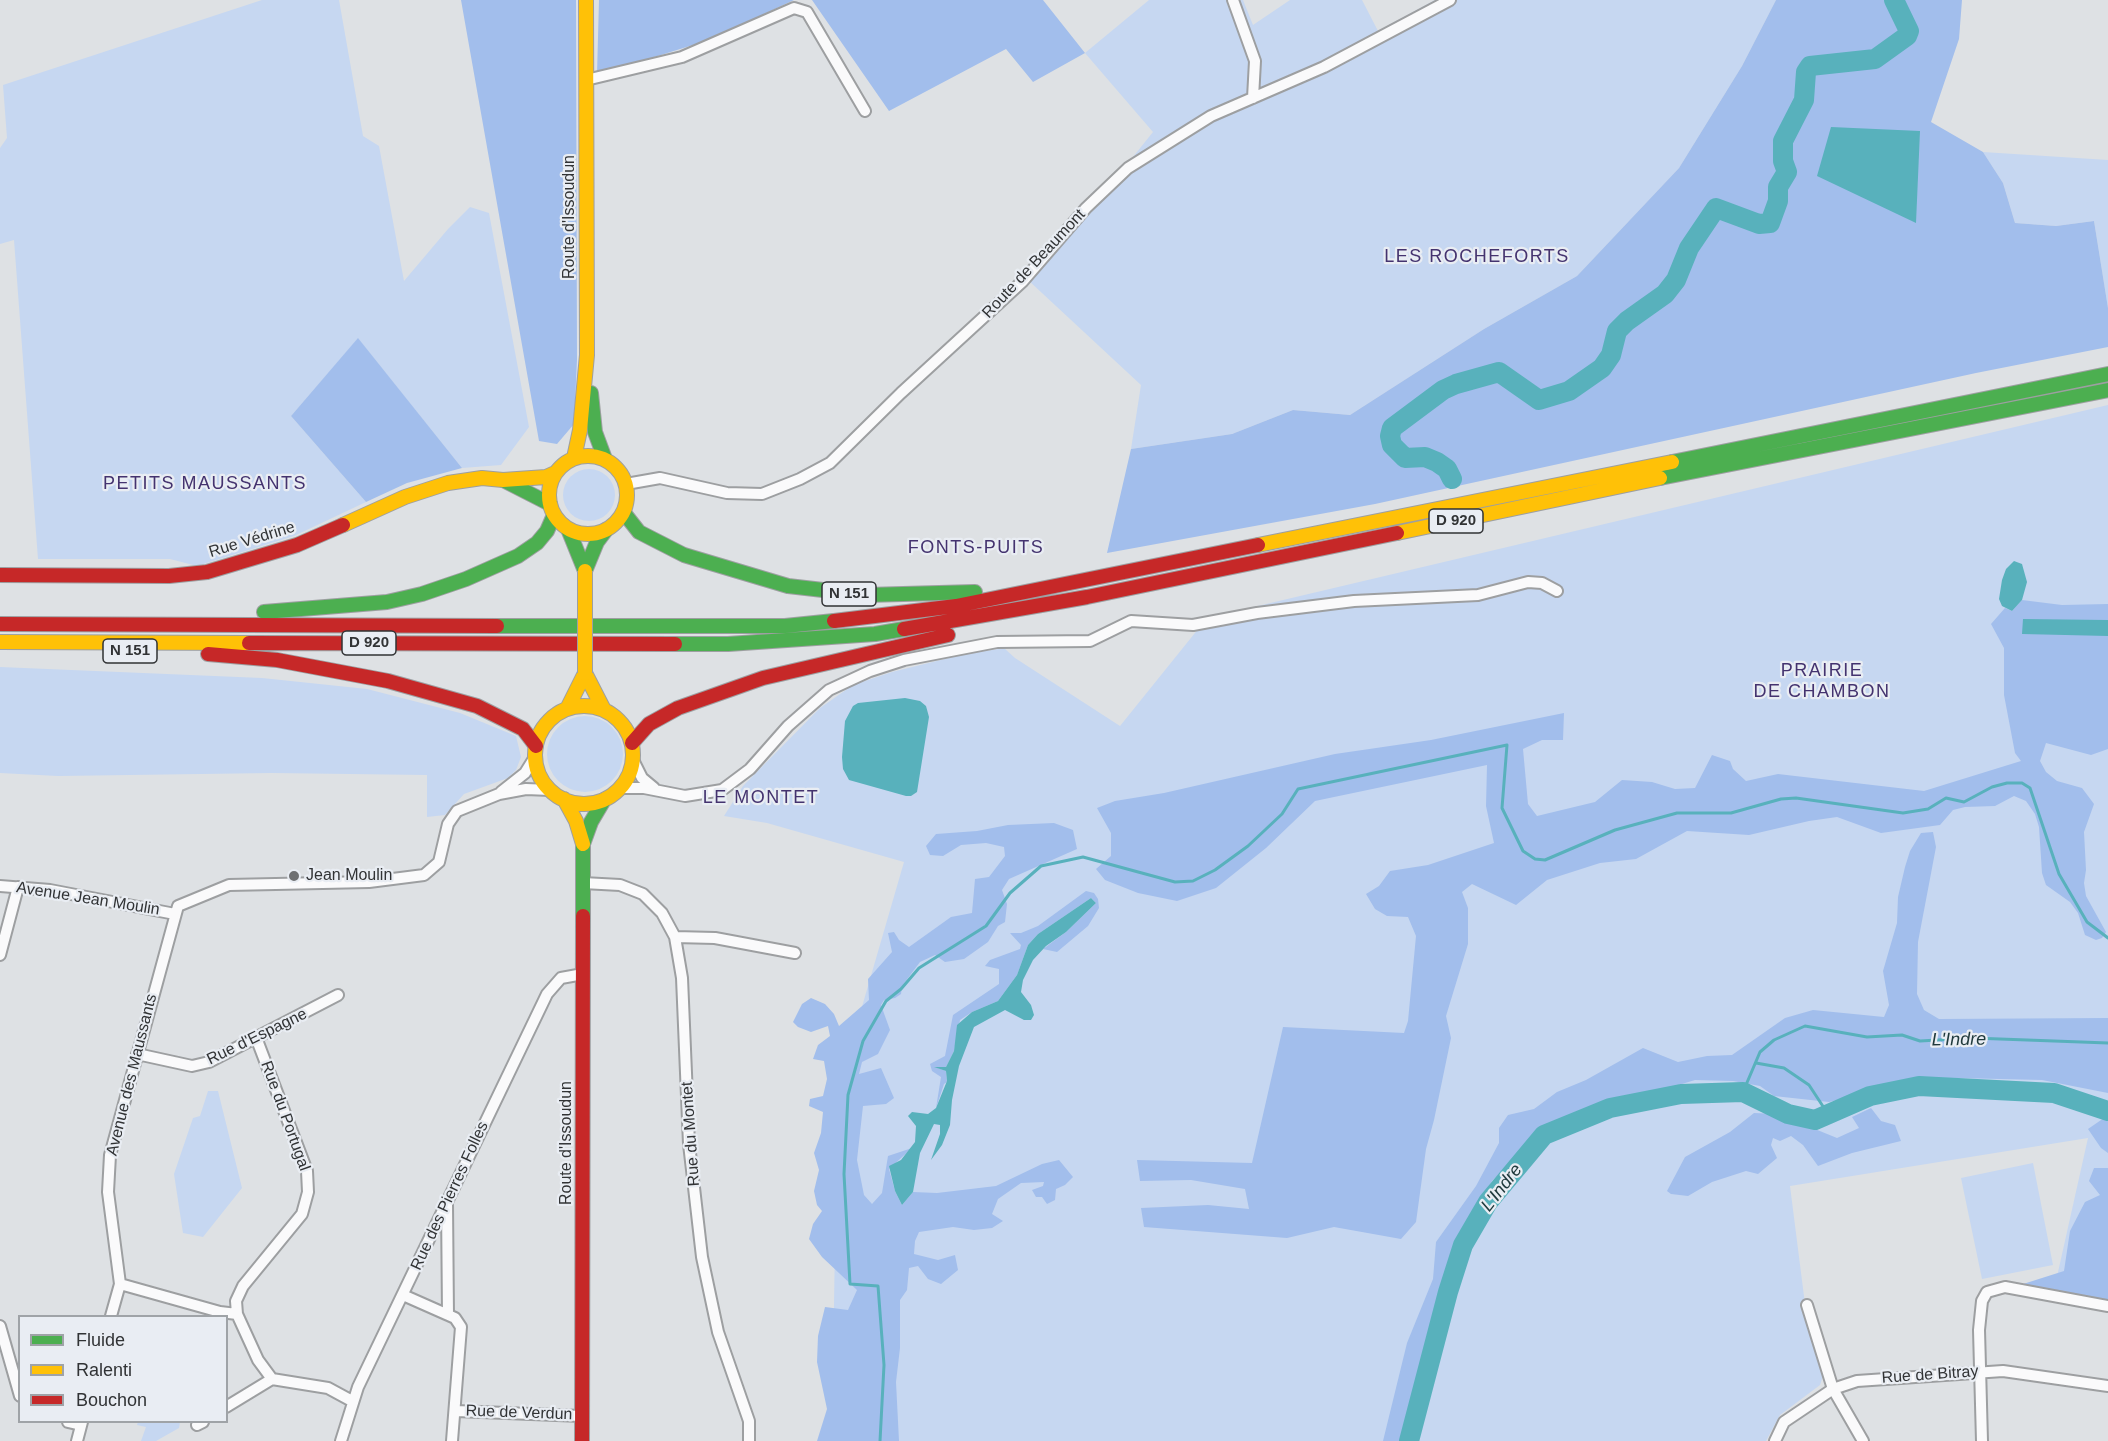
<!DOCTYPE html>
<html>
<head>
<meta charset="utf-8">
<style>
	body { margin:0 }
	#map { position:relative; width:2108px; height:1441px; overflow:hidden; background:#dee1e4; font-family:Helvetica,sans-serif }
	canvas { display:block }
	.legend { position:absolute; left:18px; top:1315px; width:210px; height:108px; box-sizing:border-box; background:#e9edf3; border:2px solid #9fa3a7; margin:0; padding:8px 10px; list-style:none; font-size:18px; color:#313335 }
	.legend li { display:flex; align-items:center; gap:12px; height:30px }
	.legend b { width:30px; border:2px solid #9fa3a7 }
</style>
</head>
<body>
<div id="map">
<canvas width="2108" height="1441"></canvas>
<ul class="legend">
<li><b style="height:8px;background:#4caf50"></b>Fluide</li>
<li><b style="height:8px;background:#ffc107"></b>Ralenti</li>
<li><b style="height:8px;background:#c62828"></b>Bouchon</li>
</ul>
</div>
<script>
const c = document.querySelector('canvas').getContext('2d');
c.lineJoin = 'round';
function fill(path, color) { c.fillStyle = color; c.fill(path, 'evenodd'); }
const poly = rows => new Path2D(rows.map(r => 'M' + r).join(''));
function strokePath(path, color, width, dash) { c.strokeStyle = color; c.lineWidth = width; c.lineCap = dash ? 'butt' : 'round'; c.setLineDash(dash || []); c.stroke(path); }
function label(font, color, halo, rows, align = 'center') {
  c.font = font + ' Helvetica,sans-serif'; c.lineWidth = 4.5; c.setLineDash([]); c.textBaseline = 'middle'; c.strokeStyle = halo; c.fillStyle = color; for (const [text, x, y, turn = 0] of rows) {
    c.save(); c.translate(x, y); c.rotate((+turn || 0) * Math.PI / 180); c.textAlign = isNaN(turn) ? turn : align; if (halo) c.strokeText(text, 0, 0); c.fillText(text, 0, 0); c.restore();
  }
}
const green = poly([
	[262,0,339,0,363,136,379,146,404,281,448,229,470,207,489,213,529,427,501,465,462,468,358,339,291,416,366,502,294,536,197,566,170,559,38,559,14,240,0,244,0,148,7,138,3,85],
	[1149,0,1243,0,1253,25,1290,0,1362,0,1378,31,1435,0,1776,0,1742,66,1679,168,1577,276,1484,329,1350,415,1293,410,1232,434,1131,449,1141,385,1028,280,1088,213,1153,132,1085,53],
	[1983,152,2108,160,2108,308,2094,221,2056,226,2015,223,2003,183],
	[2108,405,2108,1302,2054,1290,2088,1138,1790,1186,1806,1312,1824,1373,1820,1385,1780,1415,1766,1441,836,1441,832,1429,836,1181,850,1048,904,862,767,823,724,816,743,786,820,708,853,685,892,672,961,655,1004,648,1015,658,1120,726,1207,618],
	'563 495a26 26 0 1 1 52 0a26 26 0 1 1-52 0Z',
	[0,667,262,678,367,689,460,713,516,736,521,757,516,770,508,778,464,794,445,815,427,817,427,775,272,773,58,776,0,773],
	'547 754a38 38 0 1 1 76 0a38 38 0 1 1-76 0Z',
	[208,1091,218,1091,242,1188,203,1237,183,1233,174,1174,193,1118,200,1116],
	[2033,1163,2053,1265,1982,1279,1961,1178],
	[138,1422,180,1422,179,1428,156,1441,141,1441,146,1427,137,1425]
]);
const forest = poly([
	[461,0,576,0,577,360,574,424,557,444,539,441],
	[599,0,794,0,709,40,597,75],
	[812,0,1043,0,1085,53,1033,82,1006,49,889,111],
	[1776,0,1962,0,1959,39,1931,122,1983,152,2003,183,2015,223,2056,226,2094,221,2108,308,2108,347,1976,373,1375,504,1107,553,1131,449,1232,434,1293,410,1350,415,1484,329,1577,276,1679,168,1742,66],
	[358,338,462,468,407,483,366,502,291,416],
	[2022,600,2062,605,2108,604,2108,749,2091,755,2046,743,2040,761,2046,772,2057,781,2082,788,2094,804,2084,832,2086,870,2084,883,2086,896,2106,932,2102,938,2096,940,2085,935,2078,913,2070,902,2046,885,2042,873,2039,827,2035,814,2026,801,2014,796,1995,806,1965,807,1953,810,1940,825,1881,833,1837,817,1809,821,1749,835,1687,831,1636,859,1600,863,1547,880,1516,905,1472,884,1462,892,1468,908,1468,944,1446,1016,1451,1038,1434,1120,1426,1149,1416,1222,1401,1239,1334,1227,1287,1238,1144,1227,1141,1208,1208,1205,1249,1209,1245,1189,1191,1180,1140,1181,1137,1160,1252,1163,1283,1027,1404,1033,1408,1021,1416,936,1408,917,1387,916,1375,909,1366,894,1379,886,1390,871,1428,865,1494,843,1486,806,1487,765,1315,801,1266,848,1216,888,1177,901,1138,893,1105,880,1096,869,1111,856,1111,833,1097,808,1115,801,1164,793,1335,754,1431,740,1564,713,1563,740,1542,740,1523,749,1528,804,1537,816,1595,802,1622,780,1652,782,1675,789,1695,788,1712,755,1730,761,1733,769,1746,781,1778,774,1924,791,2021,761,2015,753,2004,695,2004,648,1991,624,2005,608,2012,611],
	[1054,823,1073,830,1077,849,1009,879,1002,890,1007,904,1005,922,998,926,988,942,964,959,945,962,935,955,920,962,902,986,901,994,895,998,884,1000,881,1005,890,1030,878,1054,862,1062,859,1074,881,1068,894,1098,886,1104,863,1106,857,1160,864,1195,872,1204,882,1193,888,1156,912,1148,889,1169,895,1191,902,1205,913,1192,937,1193,996,1186,1042,1164,1059,1160,1073,1177,1065,1185,1056,1189,1055,1200,1047,1204,1042,1197,1036,1197,1032,1190,1043,1186,1044,1182,1021,1183,998,1199,992,1214,1003,1221,992,1228,974,1230,953,1227,919,1232,915,1241,914,1254,938,1260,955,1255,958,1270,941,1284,928,1279,918,1266,909,1268,907,1290,900,1300,900,1348,896,1382,899,1441,817,1441,827,1409,817,1362,818,1336,825,1307,848,1310,857,1290,822,1257,809,1239,813,1224,822,1211,817,1205,814,1191,819,1170,814,1153,821,1133,823,1112,809,1106,810,1099,823,1096,827,1079,824,1061,813,1059,818,1045,830,1036,828,1026,811,1032,798,1027,793,1022,802,1004,811,998,825,1004,834,1014,839,1026,869,1000,868,979,892,952,888,933,894,932,899,940,909,947,951,917,972,913,975,879,989,877,1005,856,1004,847,986,843,961,845,943,856,930,855,926,846,936,834,977,831,1008,825],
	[1933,832,1936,847,1918,942,1917,994,1924,1010,1939,1019,2108,1018,2108,1093,2042,1080,1958,1078,1904,1080,1859,1095,1829,1102,1774,1096,1760,1086,1733,1081,1695,1080,1577,1116,1533,1138,1492,1181,1476,1206,1466,1225,1442,1289,1407,1441,1383,1441,1407,1343,1433,1279,1436,1242,1476,1186,1499,1143,1499,1128,1508,1115,1534,1109,1557,1092,1586,1080,1643,1048,1678,1062,1707,1056,1732,1055,1785,1018,1813,1010,1884,1017,1889,1005,1883,971,1897,923,1898,897,1905,867,1910,851,1921,833],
	[1086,891,1094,893,1098,899,1099,908,1088,926,1057,952,1043,949,1066,932,1096,903,1091,898,1038,934,1028,945,1017,975,998,1001,972,1012,960,1020,954,1051,946,1067,935,1067,946,1071,947,1082,944,1084,936,1108,941,1077,932,1071,930,1064,945,1056,953,1015,999,984,999,969,985,966,990,960,1020,949,1021,945,1010,933,1021,933,1038,926],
	[1871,1108,1881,1121,1895,1125,1901,1141,1852,1153,1818,1166,1803,1145,1791,1136,1780,1141,1773,1138,1771,1145,1777,1158,1758,1174,1746,1171,1712,1182,1688,1196,1671,1194,1667,1191,1685,1157,1730,1132,1754,1113,1778,1114,1837,1138,1859,1128,1852,1117],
	[2104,1118,2108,1120,2108,1153,2101,1148,2088,1129],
	[2094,1168,2108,1168,2108,1302,2020,1285,2064,1271,2070,1231,2085,1202,2100,1195,2089,1181]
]);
const water = poly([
	[1831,127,1920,131,1916,223,1817,176],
	[2014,561,2022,564,2027,582,2022,600,2012,611,2002,606,1999,599,2002,580,2006,569],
	[2023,619,2108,620,2108,636,2022,634],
	[905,698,920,701,926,706,929,717,917,792,911,796,906,796,849,780,843,769,842,757,845,721,853,706,858,703],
	[1091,898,1096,903,1066,932,1046,946,1033,960,1023,980,1021,992,1031,1005,1034,1015,1031,1020,1024,1020,1005,1010,974,1027,959,1066,952,1100,950,1125,942,1145,931,1160,940,1134,940,1125,934,1124,920,1153,913,1192,902,1205,895,1191,889,1166,901,1160,915,1142,916,1126,908,1116,912,1112,928,1114,936,1108,947,1081,946,1071,934,1067,946,1067,954,1051,957,1025,972,1012,998,1001,1017,975,1028,945,1038,934]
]);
const stream = poly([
	[1756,1063,1784,1068,1809,1085,1828,1114],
	[1743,1092,1760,1052,1774,1040,1805,1026,1867,1037,1902,1035,1920,1041,1973,1038,2108,1043],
	[880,1441,884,1365,878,1286,850,1284,844,1174,848,1095,863,1041,886,1001,901,989,919,968,986,926,1010,893,1041,866,1083,857,1175,882,1193,881,1215,870,1248,846,1282,814,1298,789,1507,745,1502,808,1523,851,1535,859,1545,860,1615,830,1677,813,1731,813,1781,799,1796,798,1903,813,1928,809,1946,798,1964,802,1992,787,2007,783,2022,783,2030,788,2059,874,2087,922,2108,938]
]);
const river = poly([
	[1452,479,1447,469,1437,462,1425,457,1405,458,1392,445,1390,436,1392,428,1443,390,1456,384,1499,372,1539,400,1569,391,1602,368,1611,355,1617,331,1627,321,1665,294,1676,280,1689,248,1716,208,1759,224,1770,223,1778,201,1778,187,1787,172,1783,161,1783,141,1804,100,1806,72,1810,66,1875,59,1907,36,1909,31,1894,0],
	[1409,1441,1448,1292,1463,1245,1488,1202,1544,1135,1610,1108,1681,1094,1743,1092,1788,1114,1815,1120,1870,1096,1919,1086,2054,1093,2108,1111]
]);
const street = poly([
	[1233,0,1255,61,1253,98],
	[586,80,682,57,794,8,807,12,865,111],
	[626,484,660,478,727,493,762,494,800,479,830,463,901,393,1023,281,1086,208,1128,168,1211,116,1324,67,1450,0],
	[633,760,642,778,654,788],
	[620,788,644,788,685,796,722,790,750,769,788,726,829,690,870,671,904,660,997,642,1090,641,1131,621,1193,625,1257,613,1354,601,1478,595,1528,582,1542,583,1557,591],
	[501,792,525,773,535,757],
	[583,883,620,885,643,894,662,913,675,937,682,978,689,1144,702,1257,718,1332,749,1421,749,1441],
	[0,886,50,890,175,914],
	[675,937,715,938,795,953],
	[0,955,18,887],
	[137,1054,192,1066,209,1062,338,995],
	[447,1204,448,1315],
	[120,1284,220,1312,237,1314,258,1360,272,1379,328,1388,352,1401],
	[403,1295,455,1318,461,1327,452,1441],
	[1807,1305,1833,1389,1863,1441],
	[237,1314,236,1301,243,1286,302,1214,308,1192,307,1171,257,1040],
	[111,1316,120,1284,108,1192,110,1155,178,906,229,885,369,882,424,875,439,862,448,824,457,811,499,794,526,789,550,790],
	[0,1326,20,1396],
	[226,1407,272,1379],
	[456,1411,581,1416],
	[68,1422,81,1425],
	[197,1425,203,1422],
	[77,1441,82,1422],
	[341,1441,358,1387,547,994,561,978,583,974],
	[1775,1441,1784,1422,1833,1389,1857,1381,2003,1371,2108,1386],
	[1982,1441,1979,1330,1982,1301,1987,1292,2005,1287,2108,1306]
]);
const fast = poly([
	[591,393,595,432,605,459],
	[1672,462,2108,374],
	[1660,478,2108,390],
	[503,480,550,504],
	[624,513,639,532,684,555,788,586,867,595,975,592],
	[568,529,585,571],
	[585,571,597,542,606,530],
	[264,612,387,602,422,594,466,579,518,556,537,543,547,531,554,515],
	[497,626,785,626,834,621],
	[675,644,728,644,875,634,904,629],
	[583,916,583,844,591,822,604,800]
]);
const slow = poly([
	'549 495a39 39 0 1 1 78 0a39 39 0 1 1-78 0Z',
	[574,458,580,430,587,355,586,0],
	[343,525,405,497,448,483,482,478,503,480,546,477,555,473],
	[1397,533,1660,478],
	[1258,545,1672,462],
	[0,642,249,643],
	[585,673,604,710],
	'535 755a49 49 0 1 1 98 0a49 49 0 1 1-98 0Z',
	[567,709,585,673],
	[564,799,576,821,583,844]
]);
const jam = poly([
	[0,575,169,576,207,572,297,545,343,525],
	[834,621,956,606,1258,545],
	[0,624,497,626],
	[904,629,1087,597,1397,533],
	[249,643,675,644],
	[208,654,277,660,388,681,477,706,523,729,536,746],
	[632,743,649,724,678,708,763,678,948,635],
	[582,1441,583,916]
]);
const slowBridge = poly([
	[585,571,585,673]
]);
const markers = [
	[294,876,6,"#6e7072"]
];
const shields = [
	[1456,521,54],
	[849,594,54],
	[369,643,54],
	[130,651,54]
];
const shieldNames = [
	["D 920",1456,521],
	["N 151",849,594],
	["D 920",369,643],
	["N 151",130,651]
];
const streetNames = [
	["Route d'Issoudun",570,217,-90],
	["Route de Beaumont",1034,264,-47],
	["Rue Védrine",252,540,-17],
	["Avenue Jean Moulin",88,899,9],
	["Rue d'Espagne",257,1037,-26],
	["Avenue des Maussants",132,1075,-76],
	["Rue du Portugal",285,1116,70],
	["Rue du Montet",691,1134,-94],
	["Route d'Issoudun",567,1143,-90],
	["Rue des Pierres Folles",450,1196,-65],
	["Rue de Bitray",1930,1375,-4],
	["Rue de Verdun",519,1413,2]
];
const poiNames = [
	["Jean Moulin",306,876]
];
const neighbourhoodNames = [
	["LES ROCHEFORTS",1477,257],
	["PETITS MAUSSANTS",205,484],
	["FONTS-PUITS",976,548],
	["PRAIRIE",1822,671],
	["DE CHAMBON",1822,692],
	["LE MONTET",761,798]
];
const waterNames = [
	["L'Indre",1959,1040,-1],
	["L'Indre",1502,1188,-52]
];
fill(green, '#c6d7f1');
fill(forest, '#a2beec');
fill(water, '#58b1bc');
strokePath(stream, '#58b1bc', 3);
strokePath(river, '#58b1bc', 20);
strokePath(street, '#9d9fa1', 14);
strokePath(fast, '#9d9fa1', 16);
strokePath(slow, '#9d9fa1', 16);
strokePath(jam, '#9d9fa1', 16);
strokePath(street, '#fafafb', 10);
strokePath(fast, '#4caf50', 14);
strokePath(slow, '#ffc107', 14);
strokePath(jam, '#c62828', 14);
strokePath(slowBridge, '#9d9fa1', 16, []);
strokePath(slowBridge, '#ffc107', 14);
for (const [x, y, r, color] of markers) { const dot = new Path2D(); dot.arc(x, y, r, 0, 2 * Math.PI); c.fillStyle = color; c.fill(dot); strokePath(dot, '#e9edf3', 2); }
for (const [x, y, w] of shields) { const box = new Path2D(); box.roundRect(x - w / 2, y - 12, w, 24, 4.5); c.fillStyle = '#e9edf3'; c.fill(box); strokePath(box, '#313335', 1.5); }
label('bold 15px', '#313335', null, shieldNames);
label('16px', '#313335', '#e9edf3', streetNames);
label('16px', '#313335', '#e9edf3', poiNames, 'left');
c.letterSpacing = '1.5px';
label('18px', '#44336f', '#e9edf3', neighbourhoodNames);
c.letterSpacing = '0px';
label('italic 18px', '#203a3d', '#e9edf3', waterNames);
</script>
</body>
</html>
